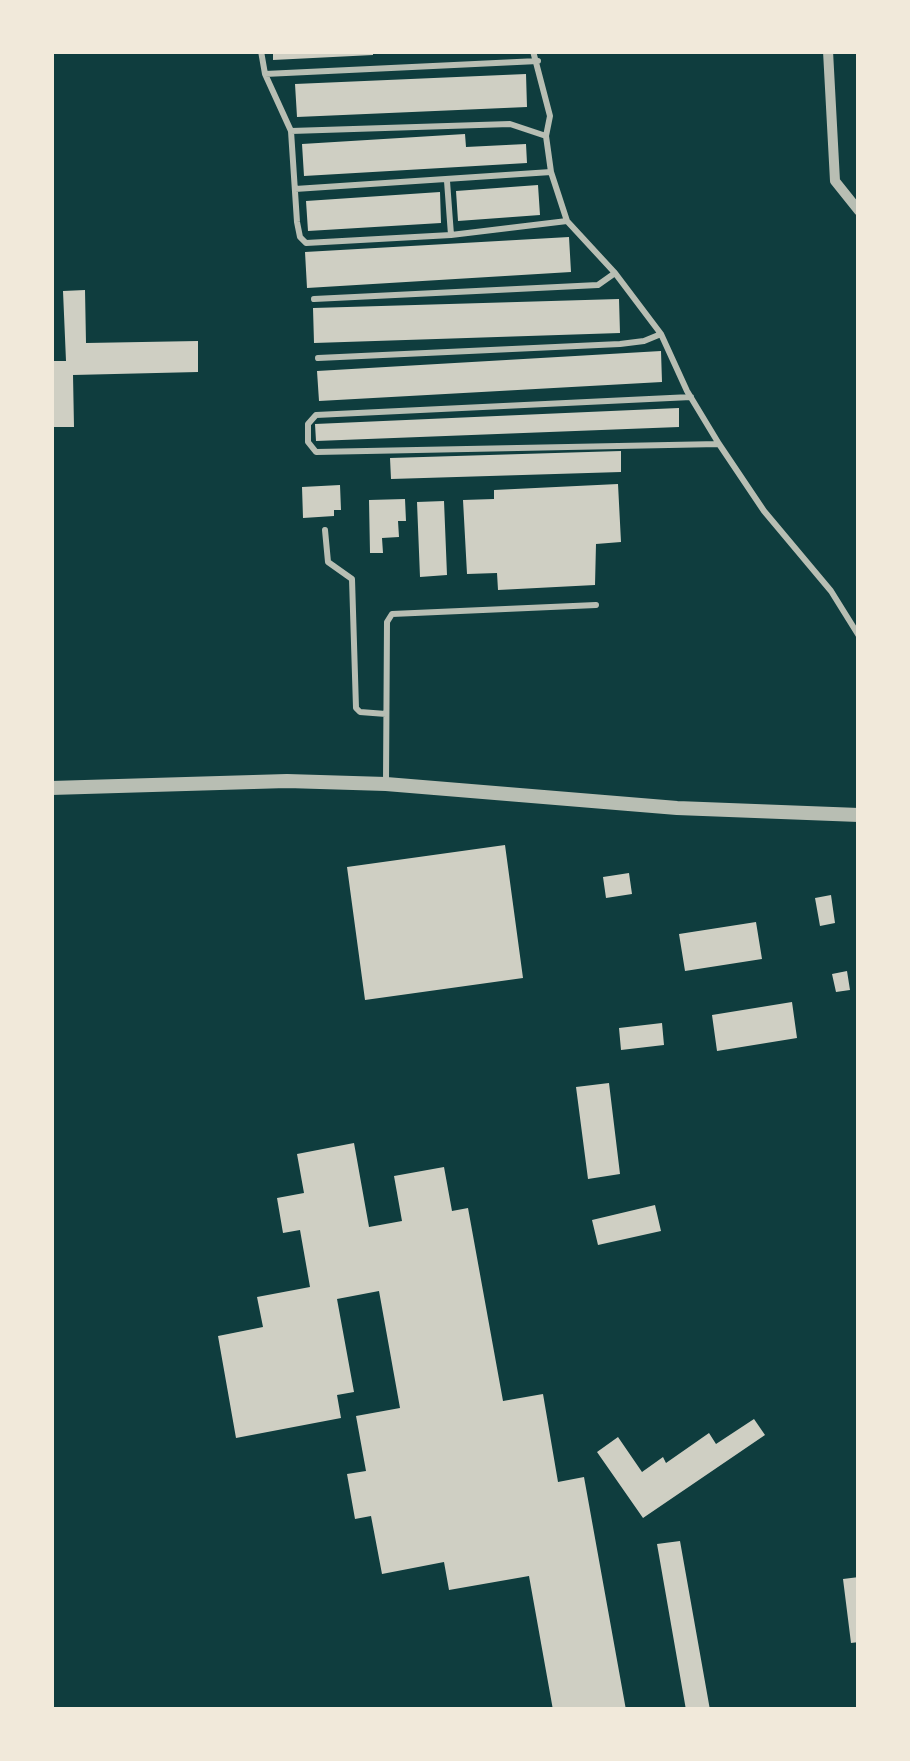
<!DOCTYPE html>
<html>
<head>
<meta charset="utf-8">
<style>
	body { margin:0 }
	#map { position:relative; width:910px; height:1761px; overflow:hidden; background:#0f3d3e; font-family:"Open Sans",sans-serif }
	canvas { display:block }
	.frame { position:absolute; inset:0; border:54px solid #f1e9da; pointer-events:none }
</style>
</head>
<body>
<div id="map">
<canvas width="910" height="1761"></canvas>
<div class="frame"></div>
</div>
<script>
const c = document.querySelector('canvas').getContext('2d');
c.lineJoin = 'round';
function fill(path, color) { c.fillStyle = color; c.fill(path, 'evenodd'); }
const poly = rows => new Path2D(rows.map(r => 'M' + r).join(''));
function strokePath(path, color, width, dash) { c.strokeStyle = color; c.lineWidth = width; c.lineCap = dash ? 'butt' : 'round'; c.setLineDash(dash || []); c.stroke(path); }
const building = poly([
	[273,51,373,51,373,55,273,60],
	[526,74,527,107,297,117,295,84],
	[465,134,466,147,526,144,527,163,304,176,302,144],
	[538,185,540,215,458,221,456,191],
	[440,192,441,223,308,231,306,201],
	[569,237,571,272,307,288,305,252],
	[85,290,86,343,198,341,198,372,73,375,74,427,51,427,51,361,66,361,63,291],
	[619,299,620,333,314,343,313,308],
	[661,351,662,382,319,401,317,371],
	[679,408,679,427,316,441,315,424],
	[621,451,621,472,391,479,390,458],
	[618,484,621,542,596,544,595,585,498,590,497,573,467,574,463,500,494,499,494,490],
	[340,485,341,510,334,510,334,516,303,518,302,487],
	[405,499,406,521,398,521,399,537,382,538,383,553,370,553,369,500],
	[444,501,447,575,420,577,417,502],
	[505,845,523,978,365,1000,347,867],
	[629,873,632,894,606,898,603,877],
	[831,895,835,923,820,926,815,898],
	[756,922,762,959,685,971,679,934],
	[847,971,850,990,836,992,832,974],
	[792,1002,797,1038,717,1051,712,1015],
	[662,1023,664,1045,621,1050,619,1028],
	[609,1083,620,1174,588,1179,576,1087],
	[354,1143,369,1227,402,1221,394,1176,444,1167,452,1211,468,1208,503,1401,543,1394,558,1482,584,1477,626,1710,553,1710,529,1576,449,1590,444,1562,382,1574,371,1516,355,1519,347,1474,366,1471,356,1416,400,1408,379,1291,337,1299,354,1392,337,1395,341,1418,236,1438,218,1336,263,1327,257,1297,310,1287,300,1230,283,1233,277,1198,304,1193,297,1154],
	[655,1205,661,1231,598,1245,592,1220],
	[754,1419,765,1435,643,1518,597,1452,618,1437,642,1472,663,1457,666,1463,709,1433,716,1444],
	[680,1541,710,1710,686,1710,657,1544],
	[859,1577,859,1642,851,1643,843,1579]
]);
const service = poly([
	[261,51,265,74,538,61],
	[533,51,550,116,546,136,551,172,567,221,615,273,661,334,687,391,719,444,764,511,831,591,859,636],
	[265,74,291,131,510,124,546,136],
	[291,131,297,222,300,237,306,243,451,235,567,221],
	[447,181,451,235],
	[295,189,551,172],
	[314,299,598,285,615,273],
	[318,358,620,344,644,341,661,334],
	[691,397,316,415,308,424,308,442,316,452,719,444],
	[325,530,328,562,352,579,356,708,360,712,386,714],
	[386,781,387,622,392,614,596,605]
]);
const minor = poly([
	[828,51,835,181,859,211]
]);
const tertiary = poly([
	[51,788,287,781,386,784,677,808,859,815]
]);
fill(building, '#cfcfc3');
strokePath(service, '#b8beb3', 6);
strokePath(minor, '#b8beb3', 10);
strokePath(tertiary, '#b8beb3', 14);
</script>
</body>
</html>
